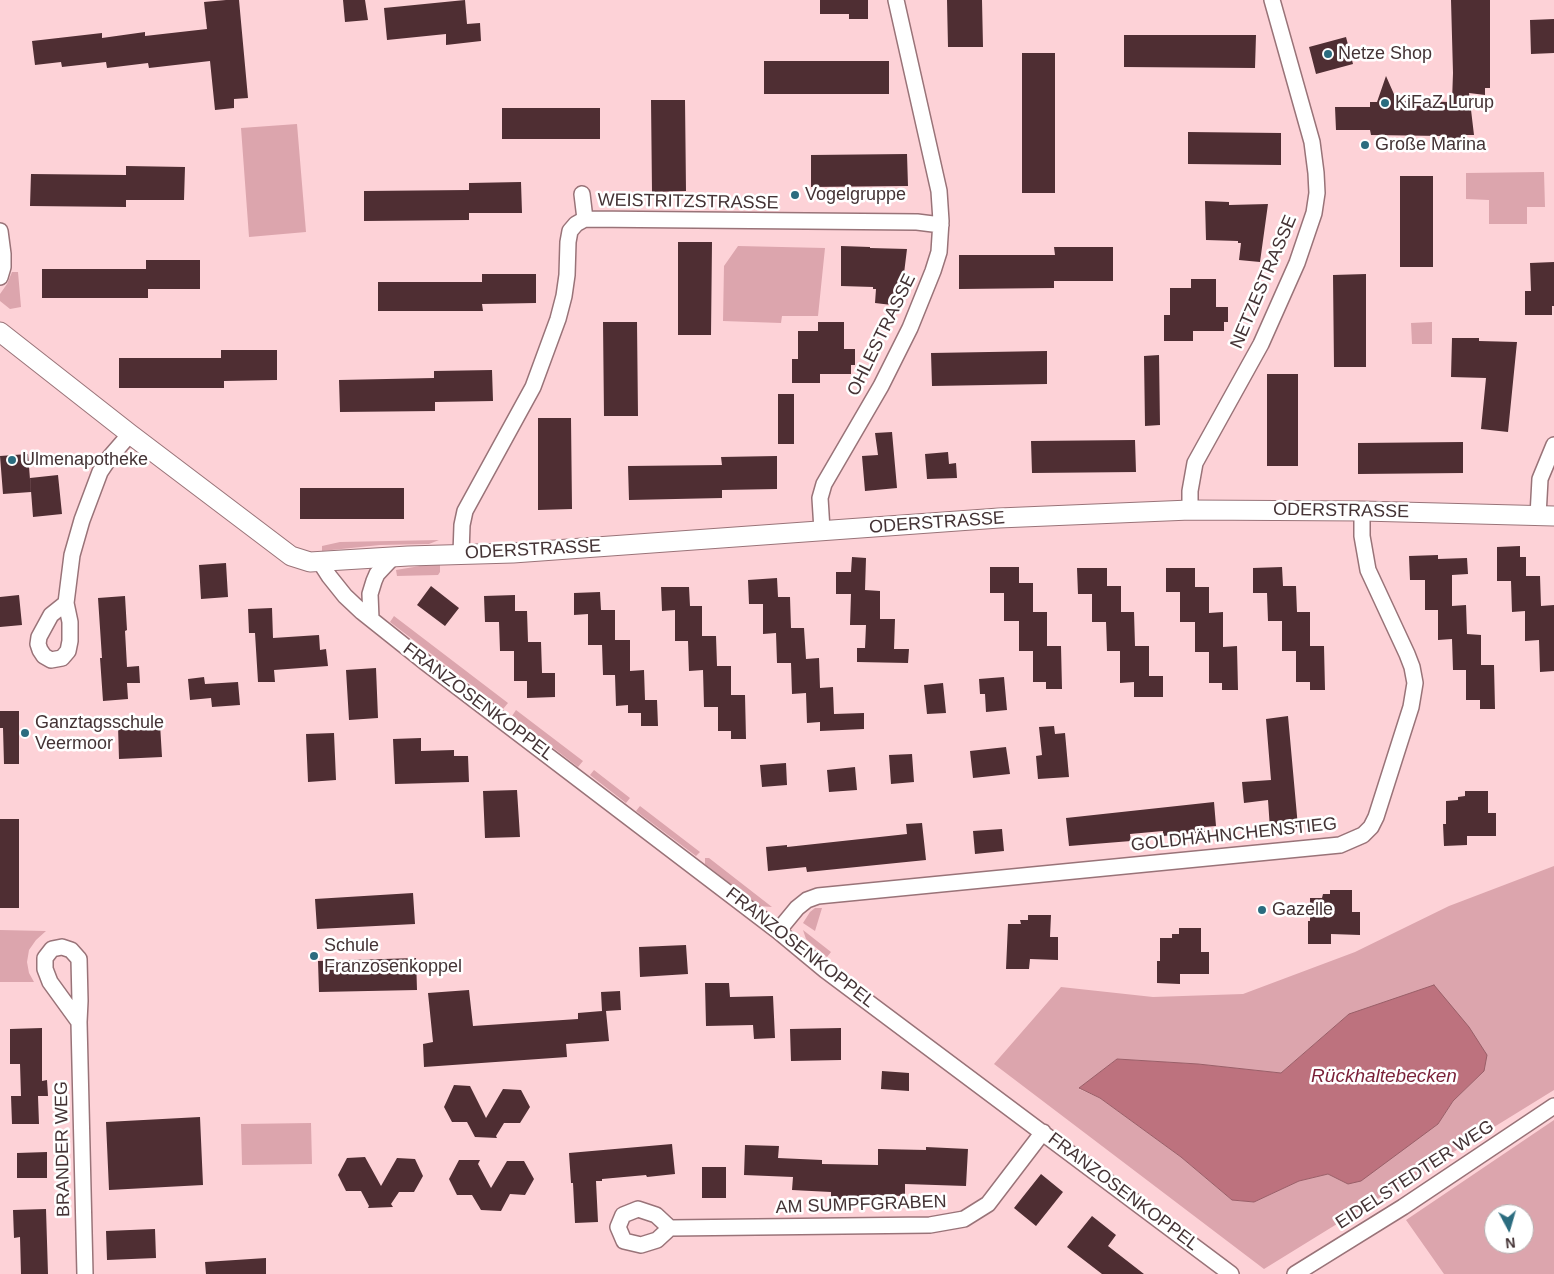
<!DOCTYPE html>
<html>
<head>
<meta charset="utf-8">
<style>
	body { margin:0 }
	#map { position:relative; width:1554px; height:1274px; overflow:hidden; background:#fdd2d7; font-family:Helvetica,sans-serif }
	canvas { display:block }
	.north { position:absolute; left:1484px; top:1204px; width:50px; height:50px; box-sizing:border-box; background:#fff; border:1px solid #b4adae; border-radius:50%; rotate:174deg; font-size:14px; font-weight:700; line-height:20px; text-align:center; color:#443335 }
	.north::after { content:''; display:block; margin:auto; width:18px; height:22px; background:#2b6c7f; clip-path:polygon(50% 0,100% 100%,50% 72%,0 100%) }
</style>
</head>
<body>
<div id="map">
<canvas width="1554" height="1274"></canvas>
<div class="north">N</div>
</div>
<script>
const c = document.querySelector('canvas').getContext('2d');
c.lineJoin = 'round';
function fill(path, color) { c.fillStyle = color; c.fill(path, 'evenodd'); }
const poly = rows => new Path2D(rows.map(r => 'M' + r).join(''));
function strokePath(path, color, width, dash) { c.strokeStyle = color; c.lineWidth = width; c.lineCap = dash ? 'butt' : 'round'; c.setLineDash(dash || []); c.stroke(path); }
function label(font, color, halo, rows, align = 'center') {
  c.font = font + ' Helvetica,sans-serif'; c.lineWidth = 5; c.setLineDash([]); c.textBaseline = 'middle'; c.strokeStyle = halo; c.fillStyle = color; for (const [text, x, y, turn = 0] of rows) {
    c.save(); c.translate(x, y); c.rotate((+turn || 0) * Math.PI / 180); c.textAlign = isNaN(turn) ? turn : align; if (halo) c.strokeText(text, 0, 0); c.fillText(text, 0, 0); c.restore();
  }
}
const green = poly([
	[297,124,306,232,249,237,241,128],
	[1544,172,1545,207,1527,207,1527,224,1489,224,1489,200,1466,199,1466,173],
	[738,246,825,248,818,316,782,316,781,323,723,321,724,266],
	[12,272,18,272,21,307,10,309,0,301,0,294,7,284],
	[1432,322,1432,344,1412,344,1411,323],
	[439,540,429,544,380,545,322,551,322,546,340,542],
	[440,565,440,572,438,575,397,576,396,570,420,566],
	[394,616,508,703,503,709,390,622],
	[516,710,583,761,578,767,512,716],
	[594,770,630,798,626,803,590,775],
	[640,806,700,852,696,856,636,811],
	[705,858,709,858,772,907,759,906,705,864],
	[1554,866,1554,1090,1264,1269,994,1064,1061,987,1153,997,1243,994,1355,952,1449,906],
	[1349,1014,1484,1071,1453,1101,1438,1124,1348,1184,1328,1174,1299,1181,1254,1202,1232,1200,1181,1157,1100,1098,1079,1089,1117,1059,1198,1064,1281,1073],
	[815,908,822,908,815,931,803,923,810,912],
	[0,930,46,931,36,940,29,950,27,962,29,973,34,982,0,982],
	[803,930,831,952,827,957,806,939],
	[1554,1120,1554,1274,1444,1274,1406,1220],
	[1494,1214,1524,1214,1524,1244,1494,1244],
	[311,1123,312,1164,242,1165,241,1124]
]);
const water = poly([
	[1434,985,1469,1027,1487,1055,1484,1071,1453,1101,1438,1124,1361,1181,1348,1184,1328,1174,1299,1181,1254,1202,1232,1200,1181,1157,1100,1098,1079,1088,1117,1059,1198,1064,1281,1073,1349,1014,1434,985]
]);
const building = poly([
	[226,0,239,0,248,98,234,99,234,108,215,110,210,61,149,68,148,63,107,68,106,62,62,67,61,62,35,65,32,41,102,33,102,38,145,32,145,36,207,29,204,2],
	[343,0,365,0,368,20,345,22],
	[465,0,467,24,480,23,481,41,446,45,446,34,387,40,384,8],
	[820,0,868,0,868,19,849,19,849,14,820,14],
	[947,0,982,0,983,47,948,47],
	[1451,0,1490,0,1490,88,1485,88,1485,95,1469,93,1474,135,1461,135,1461,147,1442,147,1442,136,1371,135,1370,130,1336,130,1335,107,1370,107,1370,102,1377,102,1386,76,1397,101,1452,102,1453,73],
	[1554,19,1554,53,1531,54,1530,20],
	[1124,35,1256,35,1255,68,1124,67],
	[1346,37,1353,64,1316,74,1309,47],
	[1022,53,1055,53,1055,193,1022,193],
	[764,61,889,61,889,94,764,94],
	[651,100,685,100,686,191,652,192],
	[502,108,600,108,600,139,502,139],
	[1188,132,1281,133,1281,165,1188,164],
	[907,154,908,186,811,187,811,155],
	[126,166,185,167,184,200,126,200,126,207,30,206,31,174,126,175],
	[1400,176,1433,176,1433,267,1400,267],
	[521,182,522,213,469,213,469,220,364,221,364,191,469,190,469,183],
	[1205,201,1229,202,1229,205,1268,204,1260,262,1239,260,1241,243,1238,243,1238,241,1206,240],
	[678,242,712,242,711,335,678,335],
	[841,246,870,247,870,248,907,249,900,306,875,303,876,289,873,289,873,287,841,286],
	[1054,247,1113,247,1113,281,1054,281,1054,288,959,289,959,255,1055,255],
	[146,260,200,260,200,289,148,289,148,298,42,298,42,269,146,269],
	[1554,262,1554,306,1552,306,1552,315,1525,315,1525,291,1531,291,1530,263],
	[482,274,536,274,536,303,482,304,483,311,378,311,378,282,482,282],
	[1366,274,1366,367,1334,367,1333,275],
	[1191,279,1216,279,1216,307,1228,307,1228,322,1224,322,1224,331,1193,331,1193,341,1164,341,1164,315,1170,315,1170,288,1191,288],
	[603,322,637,322,638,416,604,416],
	[818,322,844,322,844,349,855,349,855,365,851,365,851,374,820,374,820,383,792,383,792,359,798,359,798,331,818,331],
	[1452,338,1479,338,1479,341,1517,342,1508,432,1481,429,1486,378,1451,377],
	[221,350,277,350,277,380,224,381,224,388,119,388,119,358,221,358],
	[1047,351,1047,384,932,386,931,353],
	[1159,355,1160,425,1145,426,1144,356],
	[492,370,493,401,435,402,435,411,340,412,339,380,434,378,434,371],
	[1267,374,1298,374,1298,466,1267,466],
	[778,394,794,394,794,444,778,444],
	[538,418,571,418,572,509,538,510],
	[892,432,897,488,865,491,862,456,878,455,875,433],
	[1135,440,1136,472,1032,473,1031,441],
	[1463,442,1463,473,1358,474,1358,443],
	[948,452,949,464,956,463,957,478,927,479,925,454],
	[28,454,31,492,3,494,0,456],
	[777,456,777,489,722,490,722,498,629,500,628,466,722,465,721,457],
	[58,475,62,514,33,517,30,478],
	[300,488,404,488,404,519,300,519],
	[1520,546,1520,557,1526,557,1526,576,1540,576,1541,606,1554,605,1554,671,1540,672,1539,640,1525,641,1525,611,1512,612,1511,581,1497,581,1497,547],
	[1438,555,1438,559,1467,558,1468,574,1452,575,1452,606,1466,605,1467,634,1481,635,1481,665,1494,665,1495,709,1480,709,1480,700,1466,700,1466,670,1453,670,1452,639,1438,640,1438,610,1425,610,1425,580,1410,580,1409,556],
	[852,557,866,558,865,590,880,591,880,619,895,619,894,649,909,649,908,663,857,662,857,648,865,648,866,625,850,625,851,594,836,594,836,572,851,572],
	[226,563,228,597,201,599,199,565],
	[990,567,1019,567,1019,583,1033,583,1033,612,1047,612,1047,646,1061,646,1062,689,1046,689,1046,682,1033,682,1033,651,1019,651,1019,621,1004,621,1004,593,990,593],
	[1282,567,1283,586,1296,586,1297,612,1310,612,1310,646,1324,646,1325,690,1310,690,1310,682,1296,682,1296,651,1282,651,1282,621,1268,621,1267,593,1253,593,1253,568],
	[1077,568,1107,568,1107,586,1121,586,1121,612,1134,612,1135,646,1149,646,1149,676,1163,676,1163,697,1134,697,1134,682,1120,683,1120,651,1107,651,1106,622,1092,622,1092,594,1078,594],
	[1166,568,1195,568,1195,587,1209,587,1209,613,1223,612,1223,647,1237,646,1238,690,1222,690,1222,683,1209,683,1209,652,1195,652,1195,622,1180,622,1180,592,1166,592],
	[777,578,778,597,790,597,791,628,804,628,806,659,819,658,820,688,833,687,834,714,864,713,864,729,820,731,820,722,807,723,806,693,792,694,791,663,777,663,776,633,763,634,763,604,749,604,748,580],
	[431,586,459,608,445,626,417,605],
	[661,587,689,587,690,606,702,606,702,636,716,636,717,666,731,666,731,695,745,695,746,739,731,739,731,731,718,731,718,707,704,707,703,670,689,671,688,641,675,641,675,610,662,611],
	[600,592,601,610,615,610,615,640,630,640,630,671,644,670,645,700,657,700,658,726,641,726,641,713,628,713,628,705,616,706,615,675,603,675,602,645,588,645,588,614,574,615,574,593],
	[19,595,22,625,0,627,0,597],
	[515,595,515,611,527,611,528,642,541,642,542,673,555,673,555,697,527,698,527,681,514,681,514,651,500,651,499,622,485,622,484,596],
	[125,596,127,630,125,631,127,667,139,666,140,683,127,683,128,699,103,701,100,658,102,658,98,598],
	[272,608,273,638,319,635,320,650,326,649,328,666,274,670,275,682,258,682,255,633,249,633,248,609],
	[376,668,378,718,349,720,346,670],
	[204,677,205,684,238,682,240,705,212,707,211,698,190,700,188,679],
	[1004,677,1007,710,986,712,985,694,980,694,979,679],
	[943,683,946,713,927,714,924,685],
	[0,711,19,711,19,764,4,764,3,728,0,728],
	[1288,716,1298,827,1270,829,1268,800,1244,803,1242,782,1271,780,1266,719],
	[160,724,162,757,119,759,118,726],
	[1054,726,1055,734,1065,733,1069,777,1038,779,1036,756,1042,755,1039,727],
	[334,733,336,780,308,782,306,734],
	[421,738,421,751,454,750,454,756,468,756,469,782,395,784,393,739],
	[1006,747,1010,774,973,778,970,751],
	[912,754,914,782,891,784,889,755],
	[786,763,787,785,762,787,760,765],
	[855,767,857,790,829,792,827,770],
	[517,790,520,837,485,838,483,791],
	[1465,791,1488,791,1488,813,1496,813,1496,836,1467,836,1467,845,1444,846,1443,824,1446,824,1446,801,1458,800,1458,797,1465,796],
	[1214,802,1216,826,1204,827,1205,832,1163,836,1163,831,1130,834,1131,841,1069,846,1066,818],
	[0,819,19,819,19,908,0,908],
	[922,823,926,860,807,872,806,867,768,871,766,847,787,845,787,847,898,835,907,834,906,824],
	[1002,829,1004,851,975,854,973,831],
	[1330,890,1352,890,1352,912,1360,912,1360,935,1331,934,1331,944,1308,944,1308,921,1310,921,1310,898,1322,898,1323,894,1330,894],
	[413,893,415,924,317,929,315,899],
	[1028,915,1051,915,1050,937,1058,937,1058,960,1030,959,1029,969,1006,969,1008,924,1021,924,1020,920,1028,920],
	[1179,928,1201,928,1201,952,1209,952,1209,974,1180,974,1180,984,1157,983,1157,961,1160,961,1160,938,1172,938,1172,934,1179,934],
	[686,945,688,974,640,977,639,947],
	[416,958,417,990,319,992,318,961],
	[705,983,729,983,730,997,773,996,775,1038,754,1039,753,1025,706,1026],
	[469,990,473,1026,578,1019,578,1013,602,1011,601,992,620,991,621,1010,606,1011,609,1041,566,1044,567,1057,424,1067,423,1044,433,1042,428,993],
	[42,1028,42,1081,47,1080,48,1096,38,1096,39,1124,12,1124,11,1096,21,1096,20,1064,10,1064,10,1029],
	[841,1028,841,1060,791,1061,790,1029],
	[882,1071,909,1073,909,1091,881,1089],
	[454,1085,470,1086,486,1118,503,1089,521,1090,530,1107,520,1123,504,1123,496,1136,497,1138,475,1137,467,1122,452,1122,444,1107],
	[200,1117,203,1185,109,1190,106,1122],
	[672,1144,675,1174,647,1177,646,1175,602,1179,602,1181,596,1181,598,1222,575,1223,573,1183,571,1183,569,1153],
	[745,1145,779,1146,778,1158,822,1160,822,1164,878,1165,878,1149,926,1150,926,1147,968,1149,966,1186,905,1184,905,1196,863,1195,863,1200,831,1199,831,1192,792,1190,793,1177,744,1175],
	[47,1152,47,1178,17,1178,17,1153],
	[365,1157,381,1186,397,1158,415,1159,423,1176,414,1192,399,1192,391,1204,393,1207,368,1208,369,1206,361,1191,346,1191,338,1175,347,1158],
	[459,1160,480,1160,478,1164,491,1188,507,1161,524,1161,534,1179,525,1195,510,1194,501,1211,481,1210,472,1195,457,1195,449,1179],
	[702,1167,726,1167,726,1198,702,1198],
	[1041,1174,1063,1192,1036,1226,1014,1208],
	[46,1209,48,1274,21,1274,20,1237,14,1238,13,1210],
	[1092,1216,1116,1235,1108,1246,1144,1274,1102,1274,1067,1247],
	[155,1229,156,1258,107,1260,106,1231],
	[266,1258,266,1274,206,1274,205,1262]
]);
const minor = poly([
	[585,219,917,222,941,225],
	[0,231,3,254,3,267,0,277],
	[1190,510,1190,491,1195,463,1261,344,1297,263,1314,213,1317,193,1316,173,1312,142,1272,0],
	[1538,516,1540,479,1554,445],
	[822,530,820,498,824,484,881,386,910,328,933,271,939,252,941,221,939,191,896,0],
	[461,554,462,525,465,511,533,387,558,319,564,296,567,275,568,242,570,231,576,224,585,219,582,194],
	[320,562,329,576,345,596,362,612,426,663,778,931,825,970,1231,1274],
	[66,603,51,615,39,637,38,644,40,650,44,656,51,660,62,658,68,651,70,641,70,622,66,603,72,555,82,520,100,472,110,457,130,434],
	[371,619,370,594,374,581,377,574,393,557],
	[778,931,797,908,807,900,818,896,1340,845,1363,835,1371,827,1376,817,1411,707,1415,683,1412,667,1407,654,1368,570,1362,536,1362,511],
	[79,1022,50,982,45,969,45,958,52,949,62,947,71,950,79,959,80,1001,79,1022,85,1274],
	[670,1228,657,1240,641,1245,624,1241,618,1227,623,1215,638,1209,656,1215,670,1228,930,1225,964,1219,988,1204,1043,1132],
	[1295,1274,1403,1207,1554,1106]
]);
const tertiary = poly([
	[0,332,130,434,291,556,310,562,408,556,513,553,999,518,1190,510,1362,511,1554,516]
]);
const markers = [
	[1328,54,5,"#2b6c7f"],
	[1385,103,5,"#2b6c7f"],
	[1365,145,5,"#2b6c7f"],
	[795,195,5,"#2b6c7f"],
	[12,460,5,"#2b6c7f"],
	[25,733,5,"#2b6c7f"],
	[1262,910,5,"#2b6c7f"],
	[314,956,5,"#2b6c7f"]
];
const poiNames = [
	["Netze Shop",1338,54],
	["KiFaZ Lurup",1395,103],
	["Große Marina",1375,145],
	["Vogelgruppe",805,195],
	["Ulmenapotheke",22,460],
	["Ganztagsschule",35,723],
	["Veermoor",35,744],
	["Gazelle",1272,910],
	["Schule",324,946],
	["Franzosenkoppel",324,967]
];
const streetNames = [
	["WEISTRITZSTRASSE",688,202,1],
	["NETZESTRASSE",1264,282,-67],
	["OHLESTRASSE",882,335,-64],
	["ODERSTRASSE",1341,511,1],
	["ODERSTRASSE",937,523,-4],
	["ODERSTRASSE",533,550,-3],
	["FRANZOSENKOPPEL",478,702,37],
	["GOLDHÄHNCHENSTIEG",1234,835,-6],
	["FRANZOSENKOPPEL",800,948,38],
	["BRANDER WEG",63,1149,-91],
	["EIDELSTEDTER WEG",1415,1175,-33],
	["FRANZOSENKOPPEL",1123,1192,37],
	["AM SUMPFGRABEN",861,1205,-2]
];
const waterNames = [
	["Rückhaltebecken",1384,1077]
];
fill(green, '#dca5ad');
fill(water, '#bd727e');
strokePath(water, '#995f68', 1);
fill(building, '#4f2e33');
strokePath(minor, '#997378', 18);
strokePath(tertiary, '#997378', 21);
strokePath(minor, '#fff', 15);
strokePath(tertiary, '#fff', 19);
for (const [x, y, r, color] of markers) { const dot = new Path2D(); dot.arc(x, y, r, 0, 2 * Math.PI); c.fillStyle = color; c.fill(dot); strokePath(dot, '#fff', 2); }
label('18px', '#443335', '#fff', poiNames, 'left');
label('18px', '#443335', '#fff', streetNames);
label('italic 19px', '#7a1f37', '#fff', waterNames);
</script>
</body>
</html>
